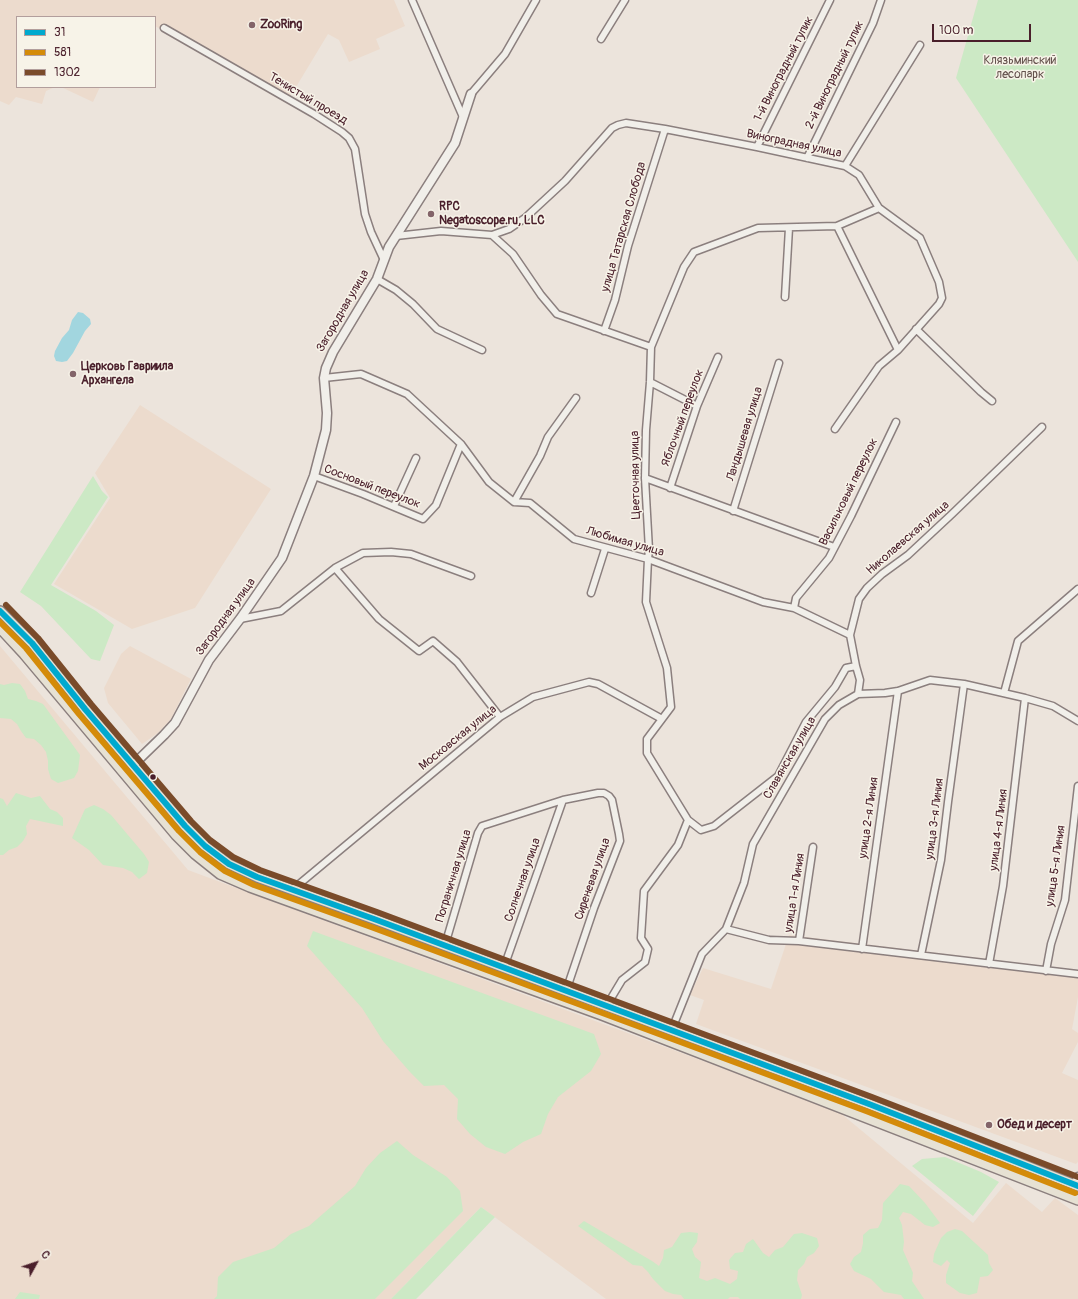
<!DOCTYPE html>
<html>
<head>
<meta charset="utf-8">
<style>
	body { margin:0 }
	#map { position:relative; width:1078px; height:1299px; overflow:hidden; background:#ece4dc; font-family:Pangolin,sans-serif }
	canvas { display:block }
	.legend { position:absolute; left:16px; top:16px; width:140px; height:72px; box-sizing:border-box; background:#f7f3e8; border:1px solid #b29e9c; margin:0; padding:5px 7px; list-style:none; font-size:12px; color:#4a1f2b }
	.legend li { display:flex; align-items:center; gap:8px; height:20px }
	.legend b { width:20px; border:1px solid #b29e9c }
	.north { position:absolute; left:16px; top:1243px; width:40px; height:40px; -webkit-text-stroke:3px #f7f3e8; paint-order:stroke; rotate:50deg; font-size:11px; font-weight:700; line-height:16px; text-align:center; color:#4a1f2b }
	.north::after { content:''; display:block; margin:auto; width:14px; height:18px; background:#4a1f2b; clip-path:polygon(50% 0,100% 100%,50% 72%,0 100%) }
	.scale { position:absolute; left:932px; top:24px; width:99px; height:18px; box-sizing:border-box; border:2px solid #4a1f2b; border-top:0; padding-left:5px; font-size:12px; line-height:14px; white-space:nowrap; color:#4a1f2b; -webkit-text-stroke:3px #f7f3e8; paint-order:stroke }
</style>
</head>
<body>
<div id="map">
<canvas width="1078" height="1299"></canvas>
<ul class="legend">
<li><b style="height:5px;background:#00a9ce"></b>31</li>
<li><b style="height:5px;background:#d48b09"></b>581</li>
<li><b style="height:5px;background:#7a4b2a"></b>1302</li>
</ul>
<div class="north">С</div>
<div class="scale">100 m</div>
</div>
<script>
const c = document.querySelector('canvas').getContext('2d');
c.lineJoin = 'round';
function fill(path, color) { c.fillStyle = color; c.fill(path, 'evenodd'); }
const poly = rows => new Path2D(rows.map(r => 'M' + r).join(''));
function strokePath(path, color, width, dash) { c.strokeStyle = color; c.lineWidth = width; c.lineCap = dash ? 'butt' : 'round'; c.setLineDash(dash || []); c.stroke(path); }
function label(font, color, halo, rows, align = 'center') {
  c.font = font + ' Pangolin,sans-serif'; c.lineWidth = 3; c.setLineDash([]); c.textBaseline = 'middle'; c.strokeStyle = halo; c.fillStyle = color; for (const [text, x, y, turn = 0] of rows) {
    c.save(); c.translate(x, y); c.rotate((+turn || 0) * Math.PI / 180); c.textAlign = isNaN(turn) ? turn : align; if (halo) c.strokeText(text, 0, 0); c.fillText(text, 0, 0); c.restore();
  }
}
const built = poly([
	[0,0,394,0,405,26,376,39,380,49,349,62,339,40,328,34,293,92,284,102,155,26,155,17,17,17,17,87,55,87,46,91,42,104,16,97,9,105,0,101],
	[61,87,100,87,93,102],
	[140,405,271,489,195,608,132,629,54,584,110,498,95,473],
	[0,646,188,870,838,1111,973,1223,1006,1183,1042,1212,1055,1198,1078,1215,1078,1299,606,1299,481,1207,391,1299,0,1299],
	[130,646,191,679,171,719,158,733,142,744,108,703,104,688,121,654],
	[789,935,1078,970,1078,997,1072,1029,1078,1033,1078,1042,1062,1073,1078,1080,1078,1162,1076,1164,696,1024,704,1000,690,995,703,968,771,989]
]);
const green = poly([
	[978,0,1078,0,1078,262,956,78],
	[93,476,102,491,108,497,51,585,96,611,114,625,100,661,91,659,41,606,20,592],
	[12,683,20,684,25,691,28,699,36,701,43,704,80,755,78,771,74,778,58,783,51,779,48,769,48,761,46,752,41,745,34,739,26,738,21,731,17,724,11,719,0,718,0,684,4,685],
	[16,793,31,798,40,796,50,809,57,812,63,818,63,826,30,819,26,826,27,834,23,841,17,847,9,850,3,855,0,855,0,798,3,799,7,806],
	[94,805,103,809,111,815,144,854,149,862,147,873,139,879,132,872,123,868,103,865,89,850,72,838,85,809],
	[313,931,594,1034,601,1054,591,1071,558,1097,548,1114,541,1134,523,1142,505,1154,486,1147,470,1134,457,1119,458,1099,444,1085,424,1086,410,1072,383,1041,362,1008,307,946],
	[397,1141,413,1155,447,1177,460,1191,463,1211,375,1299,214,1299,217,1296,218,1277,233,1262,274,1248,291,1234,309,1226,355,1186,366,1168,380,1153],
	[945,1157,981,1172,999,1182,973,1216,912,1166,922,1159],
	[900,1184,909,1186,925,1203,940,1223,933,1227,925,1225,911,1214,903,1212,899,1218,902,1225,904,1242,903,1250,913,1273,912,1281,924,1299,904,1299,901,1295,884,1292,871,1279,854,1271,850,1264,854,1257,861,1252,863,1243,863,1235,870,1229,878,1228,882,1220,883,1203],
	[481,1207,495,1217,430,1285,416,1299,391,1299],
	[584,1221,652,1261,659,1266,663,1258,664,1250,672,1247,681,1233,690,1232,698,1233,697,1242,692,1249,695,1257,701,1262,699,1278,707,1281,715,1278,730,1284,737,1279,738,1271,730,1269,729,1260,735,1253,743,1252,746,1244,753,1239,763,1253,769,1257,775,1250,783,1247,794,1234,802,1233,817,1238,819,1246,814,1253,807,1257,804,1264,798,1270,797,1280,802,1295,801,1299,740,1299,738,1297,730,1297,728,1299,684,1299,681,1295,673,1294,665,1291,653,1279,648,1272,642,1266,633,1265,578,1226],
	[955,1229,962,1231,988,1255,989,1263,993,1270,988,1276,980,1277,977,1293,969,1295,960,1293,946,1283,946,1275,950,1263,947,1260,941,1266,933,1262,934,1254,941,1238,947,1232],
	[20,1292,40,1295,39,1299,15,1299]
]);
const water = poly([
	[78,312,83,313,90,319,91,324,85,331,73,353,67,361,62,362,56,361,54,356,55,351,62,338,69,330,72,320]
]);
const street = poly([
	[412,0,463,117],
	[164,28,314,114,342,132,349,138,355,149,365,214,371,232,384,260],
	[601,39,625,0],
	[471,94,505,54,536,0],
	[757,147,830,0],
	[807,158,873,23,881,0],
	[845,166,920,45],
	[837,226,898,350],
	[492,235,509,229,525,218,565,181,612,128,618,125,626,123,665,129,757,147,845,166,859,175,879,208,920,238,939,282,942,298,939,304,898,350,879,366,835,429],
	[396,236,441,231,492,235,513,254,541,295,557,314,651,347],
	[377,279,396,290,413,304,437,329,482,350],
	[785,297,789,228],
	[916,329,981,392,992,401],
	[604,331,615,300,628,246,665,129],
	[324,378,361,374,407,394,461,444,489,482,514,502,530,503,574,539,648,559,763,602,794,608,850,635],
	[650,382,697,406],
	[314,476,363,494,423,519,436,505,461,444],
	[645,478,834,547],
	[670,488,697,406,718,357],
	[514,502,540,456,548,437,576,398],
	[394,506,416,458],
	[733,511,779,363],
	[335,568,379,619,419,651,433,641,457,662,500,717],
	[591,593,605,549],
	[794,608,796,598,829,558,851,516,896,422],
	[240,619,281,611,335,568,363,553,391,552,411,554,471,576],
	[856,666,846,668,835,687,806,722,778,776,714,826,701,830,688,820,647,753,647,739,671,707,667,668,646,602,648,559,649,550,645,478,646,430,650,382,651,347,684,267,694,252,758,228,837,226,879,208],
	[1004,693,1018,641,1078,589],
	[858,694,860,680,856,666,850,635,859,599,867,588,882,574,908,555,952,514,1042,427],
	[292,890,500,717,533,697,589,682,598,684,662,719],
	[726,929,769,940,799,941,1078,974],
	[799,941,813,847],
	[445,945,478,833,482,826,563,800,598,793,604,793,609,796,612,800,619,834,620,841,594,908,566,991],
	[862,949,898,691],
	[921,955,941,860,948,802,964,684],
	[989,964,1003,886,1025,698],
	[504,967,563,800],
	[1046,971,1051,944,1065,900,1078,786],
	[607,1005,622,980,645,962,648,949,641,938,644,891,678,845,688,820],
	[672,1029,702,954,726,929,744,883,753,844,825,719,839,705,858,694,885,693,898,691,930,680,964,684,1025,698,1053,706,1078,721],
	[1074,1184,1078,1176]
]);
const secondary = poly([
	[133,765,164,735,175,723,209,660,240,619,282,558,314,476,326,430,327,413,324,378,326,368,333,352,377,279,389,247,455,143,471,94]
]);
const primary = poly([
	[0,611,32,643,85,709,185,826,205,846,229,864,257,877,374,919,869,1104,1078,1186],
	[0,628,24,654,176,835,195,854,220,874,250,887,602,1015,1078,1200]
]);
const bus1 = poly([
	[0,611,32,643,85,709,185,826,205,846,229,864,257,877,374,919,869,1104,1078,1186]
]);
const bus2 = poly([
	[0,622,26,648,79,714,179,831,200,852,225,871,254,885,371,927,866,1111,1075,1193]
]);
const bus3 = poly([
	[6,605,38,638,91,704,191,821,210,840,233,857,260,870,377,912,872,1097,1078,1177]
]);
const markers = [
	[252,25,4,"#836469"],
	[431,214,4,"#836469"],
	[73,374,4,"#836469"],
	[153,777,3.5,"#4a1f2b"],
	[989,1125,4,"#836469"]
];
const poiNames = [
	["ZooRing",260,25],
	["RPC",439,207],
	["Negatoscope.ru, LLC",439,221],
	["Церковь Гавриила",81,367],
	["Архангела",81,381],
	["Обед и десерт",997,1125]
];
const parkNames = [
	["Клязьминский",1020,61],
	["лесопарк",1020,75]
];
const streetNames = [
	["1-й Виноградный тупик",784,69,-63],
	["2-й Виноградный тупик",835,75,-64],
	["Тенистый проезд",308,99,31],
	["Виноградная улица",794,144,12],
	["улица Татарская Слобода",624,227,-74],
	["Загородная улица",343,311,-60],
	["Яблочный переулок",683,418,-70],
	["Ландышевая улица",745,434,-73],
	["Цветочная улица",636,475,-91],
	["Сосновый переулок",372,487,21],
	["Васильковый переулок",849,492,-64],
	["Николаевская улица",908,538,-41],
	["Любимая улица",625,542,16],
	["Загородная улица",226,617,-54],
	["Московская улица",458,738,-39],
	["Славянская улица",790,758,-60],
	["улица 2-я Линия",869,818,-82],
	["улица 3-я Линия",935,819,-83],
	["улица 4-я Линия",999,830,-83],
	["улица 5-я Линия",1056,866,-82],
	["Пограничная улица",454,876,-73],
	["Сиреневая улица",593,879,-71],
	["Солнечная улица",523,880,-71],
	["улица 1-я Линия",795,893,-81]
];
fill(built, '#ecdbcd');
fill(green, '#cce9c5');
fill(water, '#a2d6df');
strokePath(street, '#8b7f7e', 9);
strokePath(secondary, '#8b7f7e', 11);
strokePath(primary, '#8b7f7e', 12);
strokePath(street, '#f1efea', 6);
strokePath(secondary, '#f1efea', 8);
strokePath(primary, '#e6e1d3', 9);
strokePath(bus1, '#00a9ce', 6);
strokePath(bus2, '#d48b09', 6);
strokePath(bus3, '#7a4b2a', 6);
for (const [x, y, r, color] of markers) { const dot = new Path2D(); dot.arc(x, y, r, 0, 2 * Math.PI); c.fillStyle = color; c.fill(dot); strokePath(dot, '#f7f3e8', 1.5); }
label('bold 12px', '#4a1f2b', '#f7f3e8', poiNames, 'left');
label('12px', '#64524d', '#f7f3e8', parkNames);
label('12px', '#4a1f2b', '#f7f3e8', streetNames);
</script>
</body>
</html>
